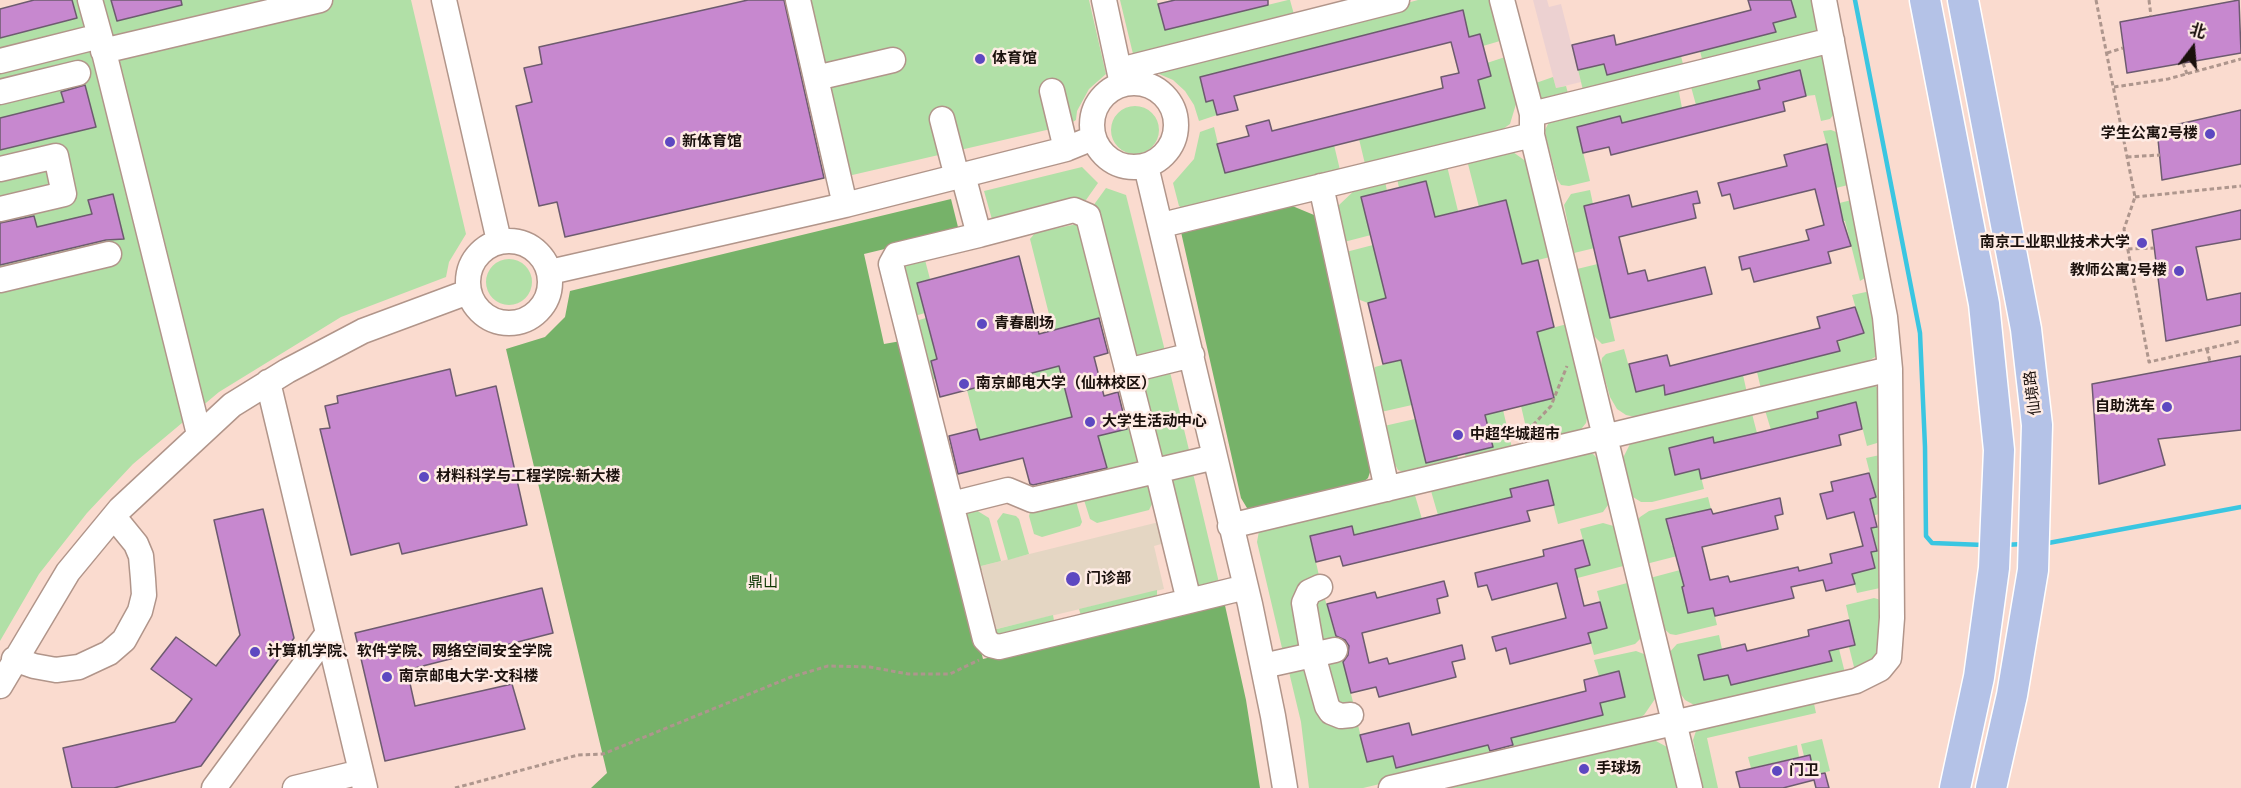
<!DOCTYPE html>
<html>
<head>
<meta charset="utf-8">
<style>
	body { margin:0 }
	#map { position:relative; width:2241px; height:788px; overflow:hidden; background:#fadbcf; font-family:"PT Sans Narrow","Noto Sans SC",sans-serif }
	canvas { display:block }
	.north { position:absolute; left:2163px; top:18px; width:60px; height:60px; -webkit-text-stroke:4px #feebe4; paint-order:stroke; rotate:16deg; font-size:16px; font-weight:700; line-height:24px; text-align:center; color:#1b110d }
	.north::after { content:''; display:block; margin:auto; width:21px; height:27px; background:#1b110d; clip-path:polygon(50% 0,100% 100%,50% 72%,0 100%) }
</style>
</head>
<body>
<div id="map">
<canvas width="2241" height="788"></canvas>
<div class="north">北</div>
</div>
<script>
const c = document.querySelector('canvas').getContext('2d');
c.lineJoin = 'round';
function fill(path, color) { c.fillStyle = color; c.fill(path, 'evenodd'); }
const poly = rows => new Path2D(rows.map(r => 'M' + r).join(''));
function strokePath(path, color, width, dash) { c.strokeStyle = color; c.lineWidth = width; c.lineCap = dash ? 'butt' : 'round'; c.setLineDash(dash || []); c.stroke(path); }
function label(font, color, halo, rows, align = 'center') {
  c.font = font + ' "PT Sans Narrow","Noto Sans SC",sans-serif'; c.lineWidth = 5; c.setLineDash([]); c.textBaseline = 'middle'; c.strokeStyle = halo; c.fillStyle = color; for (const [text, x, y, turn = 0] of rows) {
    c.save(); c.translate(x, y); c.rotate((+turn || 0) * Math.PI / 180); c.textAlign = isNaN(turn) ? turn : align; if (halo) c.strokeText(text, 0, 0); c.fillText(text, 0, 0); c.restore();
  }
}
const commercial = poly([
	[1533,0,1547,0,1549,7,1561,4,1581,82,1556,88]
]);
const medical = poly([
	[1163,521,1168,542,1154,546,1164,589,996,629,981,566]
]);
const green = poly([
	[72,0,83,0,87,31,0,56,0,38,77,18],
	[99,0,411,0,466,234,449,262,446,277,341,317,219,392,133,464,87,513,39,574,0,641,0,69,105,40],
	[805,0,1089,0,1106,74,1089,89,1077,111,1076,120,1068,125,848,176,826,71],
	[1120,0,1157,0,1165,30,1288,0,1290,0,1295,18,1138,57,1133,54],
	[1418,0,1490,0,1500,41,1483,46,1480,34,1469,37,1462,10,1200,77,1206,102,1213,100,1217,115,1199,121,1194,105,1185,91,1173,80,1152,71],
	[1791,0,1820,0,1824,19,1816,36,1703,63,1700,51,1775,31,1773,23,1796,17],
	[1818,55,1826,58,1836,111,1830,119,1821,121,1815,95,1806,96,1800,70,1758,81,1760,89,1696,105,1690,83],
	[1681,56,1684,68,1584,94,1578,70,1604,64,1607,75],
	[1505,57,1516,104,1510,124,1500,131,1365,164,1359,139,1484,108,1478,80,1491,76,1487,63],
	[1553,77,1556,88,1566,86,1569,97,1541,101,1533,84],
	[1678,87,1682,108,1622,123,1620,116,1577,127,1590,181,1569,186,1561,185,1557,179,1546,137,1545,130,1550,120],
	'1111 130a24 24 0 1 1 48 0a24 24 0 1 1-48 0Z',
	[1214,127,1225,173,1334,145,1340,170,1182,208,1179,206,1173,183,1194,159,1200,132],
	[1831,130,1839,133,1852,184,1828,190,1824,175,1834,172,1823,131],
	[1513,152,1531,165,1554,256,1522,264,1506,200,1479,207,1467,160],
	[1447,166,1458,211,1435,217,1399,188,1397,178],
	[1082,167,1098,183,1086,200,993,223,984,191],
	[1385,181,1387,191,1362,197,1371,235,1344,242,1339,218,1339,205,1357,188],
	[1106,188,1126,195,1166,355,1135,363,1093,206],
	[1590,190,1593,204,1584,207,1589,230,1607,245,1574,253,1564,205,1571,194],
	[1856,199,1870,275,1860,281,1845,221,1836,222,1831,205],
	[1077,224,1081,225,1105,317,1053,330,1030,239,1035,233],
	[1373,245,1386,298,1368,303,1360,300,1356,293,1346,252],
	'486 282a23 23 0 1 1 46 0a23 23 0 1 1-46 0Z',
	[925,260,930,279,917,283,925,313,911,317,900,266],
	[1610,261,1601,281,1615,341,1602,344,1593,335,1577,269],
	[1866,292,1874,295,1877,356,1868,361,1761,389,1757,372,1863,333,1852,295],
	[926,318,937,359,931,361,936,379,928,381,912,322],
	[1567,324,1589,410,1586,423,1578,433,1531,449,1521,406,1553,398,1537,332],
	[1624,349,1636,392,1664,385,1666,394,1743,375,1747,393,1640,418,1626,415,1617,409,1610,397,1601,365,1602,358,1606,354],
	[1401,360,1412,405,1381,412,1373,376,1375,367],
	[1059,366,1072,417,980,440,967,390],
	[1169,368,1190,454,1162,461,1137,378],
	[1874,385,1880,390,1882,440,1877,443,1867,446,1856,403,1817,412,1818,418,1771,430,1764,407],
	[1503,410,1513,452,1467,463,1465,454,1493,447,1485,415],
	[1751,410,1757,433,1714,443,1712,438,1669,448,1675,474,1699,469,1704,489,1652,502,1641,502,1633,497,1628,489,1622,460,1630,444,1641,438],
	[1415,419,1457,455,1460,465,1409,474,1398,470,1392,459,1384,426],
	[1130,428,1138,464,1108,473,1098,436],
	[1583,452,1593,454,1599,460,1609,497,1608,505,1603,512,1558,524,1547,480,1510,489,1512,497,1438,515,1431,491,1434,486],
	[1880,455,1883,513,1868,517,1864,501,1876,497,1866,458],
	[1192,469,1220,587,1198,589,1170,482,1172,477],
	[1147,483,1153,502,1149,510,1097,523,1090,519,1084,500,1086,497],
	[1414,492,1422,519,1354,535,1352,526,1310,536,1320,580,1305,645,1288,653,1282,648,1257,542,1259,531,1267,526],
	[1708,497,1711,509,1666,520,1672,546,1687,542,1689,553,1646,564,1635,524,1640,517,1649,511],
	[1076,501,1082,522,1080,526,1042,537,1034,534,1029,516,1031,509],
	[976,510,989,518,1001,561,981,566,982,570,975,572,964,514],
	[1003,513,1016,516,1019,519,1029,554,1008,560,997,521],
	[1603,523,1617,527,1627,565,1570,580,1567,570,1590,565,1580,529],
	[1884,525,1883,583,1880,588,1857,593,1852,574,1875,568,1871,552,1877,550,1871,528],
	[1680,570,1697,583,1682,587,1688,613,1713,608,1717,625,1676,635,1670,634,1661,626,1650,578],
	[1631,582,1642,637,1635,644,1594,655,1588,633,1607,628,1597,591],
	[1157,590,1157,598,1082,619,1079,609],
	[1323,592,1334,631,1344,629,1348,640,1321,647,1312,610],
	[1874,598,1881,600,1882,657,1855,671,1849,647,1855,645,1846,605],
	[1053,615,1055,626,999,640,989,631],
	[1719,635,1722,649,1698,655,1704,680,1728,675,1731,684,1831,661,1829,651,1839,649,1845,673,1696,706,1685,700,1675,686,1667,655,1677,644],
	[1636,651,1649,656,1656,683,1655,699,1644,715,1631,723,1514,752,1511,738,1603,715,1600,703,1625,696,1619,672,1599,676,1594,660],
	[1351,655,1345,670,1355,710,1336,705,1325,662],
	[1295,666,1309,669,1321,718,1341,728,1358,725,1367,762,1393,756,1396,768,1488,745,1491,758,1363,788,1309,788,1301,722,1289,672],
	[1813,699,1816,713,1707,738,1718,788,1703,788,1693,740,1696,731,1705,724],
	[1822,739,1830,771,1814,775,1810,755,1804,756,1801,744],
	[1643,740,1656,741,1667,747,1677,788,1428,788],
	[1797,745,1799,757,1751,768,1748,757]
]);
const forest = poly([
	[951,199,959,231,864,254,884,344,901,341,983,659,1224,601,1246,700,1260,788,591,788,607,773,506,349,545,337,565,317,570,291],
	[1290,205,1314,215,1319,226,1371,469,1368,478,1359,486,1258,510,1247,508,1241,498,1181,232]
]);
const stream = poly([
	[1855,0,1920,333,1925,447,1926,536,1932,543,1984,545],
	[2043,544,2241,507],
	[2004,545,2023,544]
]);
const building = poly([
	[34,0,72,0,77,18,0,38,0,9,34,0],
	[111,0,181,0,182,5,117,21,111,0],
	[748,0,784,0,824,178,565,237,557,202,539,206,516,106,532,102,524,68,542,64,539,47,748,0],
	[1175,0,1268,0,1268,5,1165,30,1158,4,1175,0],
	[1748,0,1791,0,1796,17,1773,23,1776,32,1607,75,1604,64,1578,70,1572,45,1614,35,1616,45,1751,10,1748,0],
	[2239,0,2241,53,2127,73,2120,22,2239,0],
	[1463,10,1469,37,1480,34,1491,76,1478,80,1485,108,1225,173,1217,144,1249,136,1246,126,1269,120,1272,131,1443,88,1441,77,1459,73,1451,42,1234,96,1238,110,1217,115,1213,100,1206,102,1200,77,1463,10],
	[1800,70,1806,96,1783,102,1785,111,1611,155,1609,147,1583,153,1577,127,1620,116,1622,123,1682,108,1760,89,1758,81,1800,70],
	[85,85,96,127,0,150,0,118,64,102,61,92,85,85],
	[2241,110,2241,164,2162,180,2157,129,2241,110],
	[1827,144,1843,221,1851,246,1828,252,1831,263,1754,282,1750,268,1742,270,1739,257,1809,240,1806,230,1824,225,1815,189,1734,209,1730,194,1722,196,1718,183,1787,166,1784,155,1827,144],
	[1426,181,1435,217,1506,200,1522,264,1538,260,1554,327,1537,332,1554,398,1485,415,1493,447,1426,463,1401,360,1383,364,1368,303,1386,298,1361,197,1426,181],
	[1697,191,1700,203,1693,204,1696,218,1619,237,1628,274,1645,270,1648,281,1705,267,1712,294,1610,318,1584,206,1629,195,1632,207,1697,191],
	[113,194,124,239,106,240,0,265,0,223,34,216,37,227,92,214,88,200,113,194],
	[2241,210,2241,239,2196,247,2207,300,2241,293,2241,325,2166,341,2152,230,2241,210],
	[1019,256,1039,334,1099,318,1108,353,1094,357,1104,396,1118,392,1127,429,1098,436,1107,468,1033,485,1030,484,1023,458,958,474,949,436,977,429,980,440,1072,417,1059,366,940,397,931,361,937,359,917,283,1019,256],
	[1855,307,1864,333,1837,341,1840,351,1665,395,1664,385,1636,392,1629,364,1667,355,1670,366,1820,328,1817,317,1855,307],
	[2241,356,2241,430,2158,439,2165,465,2099,484,2092,384,2241,356],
	[450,369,456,396,496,386,527,525,402,554,399,543,351,555,320,429,330,428,325,406,338,403,337,396,450,369],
	[1856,402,1862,429,1839,435,1841,445,1701,479,1699,469,1675,475,1669,448,1713,437,1714,443,1757,433,1818,418,1817,412,1856,402],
	[1869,473,1876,497,1870,499,1877,527,1871,528,1877,551,1871,552,1875,568,1852,574,1855,584,1826,591,1823,580,1791,587,1794,598,1715,616,1713,608,1688,613,1682,587,1684,586,1666,519,1711,509,1713,514,1780,498,1783,514,1775,516,1778,529,1702,547,1710,580,1728,576,1730,582,1798,567,1799,571,1832,563,1830,554,1863,546,1854,512,1827,519,1820,494,1833,491,1831,482,1869,473],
	[1548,480,1554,505,1527,511,1530,521,1343,566,1340,556,1316,562,1310,536,1352,526,1354,535,1512,497,1510,489,1548,480],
	[263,509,294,638,201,766,114,788,72,788,63,748,175,722,192,699,151,669,176,637,216,666,240,635,214,520,263,509],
	[1583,540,1590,565,1575,569,1584,606,1600,602,1607,628,1588,633,1591,643,1510,664,1506,648,1496,651,1492,637,1566,618,1557,583,1492,600,1487,585,1478,587,1475,573,1544,556,1543,550,1583,540],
	[1444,581,1448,596,1437,599,1440,613,1362,633,1369,663,1387,658,1389,664,1462,645,1465,659,1452,662,1456,677,1379,697,1376,687,1351,693,1343,662,1348,655,1349,646,1345,640,1336,636,1327,604,1375,592,1377,598,1444,581],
	[542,588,553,633,407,670,415,706,512,684,525,729,385,761,355,633,542,588],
	[1849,620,1855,645,1829,651,1832,661,1731,685,1728,675,1704,680,1698,655,1745,644,1747,651,1809,636,1808,630,1849,620],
	[1619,671,1625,697,1600,703,1603,715,1511,738,1513,745,1490,751,1488,745,1396,768,1393,756,1367,762,1360,735,1409,723,1412,735,1586,691,1584,680,1619,671],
	[1810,755,1814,775,1825,773,1829,788,1816,788,1814,780,1783,788,1740,788,1736,772,1810,755]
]);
const path = poly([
	[2096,0,2135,197,2124,229,2149,362,2241,341],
	[2149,0,2151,16],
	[2107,53,2123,48],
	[2183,63,2187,74],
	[2114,87,2168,79,2241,59],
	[2127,157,2160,155],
	[2135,197,2241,186],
	[2128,249,2154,248],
	[2207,349,2210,362],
	[1526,428,1534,424,1551,406,1567,366],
	[455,788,578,755,603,754,791,677,828,666,870,667,908,674,950,674,979,660]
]);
const minor = poly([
	[444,0,499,241],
	[798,0,845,205],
	[1104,0,1122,84],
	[1502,0,1532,114,1532,135,1690,788],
	[100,36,199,434],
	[103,51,320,0],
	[0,61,100,36,90,0],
	[1120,70,1397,0],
	[816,78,893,60],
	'1092 125a42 42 0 1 1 84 0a42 42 0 1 1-84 0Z',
	[1052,91,1066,149],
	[0,92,78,73],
	[1532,114,1832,40],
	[942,119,957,177],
	[1146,166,1250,604,1273,716,1285,788],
	[0,169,56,156,64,194,0,209],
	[963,175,979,235,1074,210,1088,216,1152,467,1159,478,1189,601,999,647,991,645,985,639,891,264,896,255,979,235],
	[1321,186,1387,489],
	[1162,225,1532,135],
	'468 282a41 41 0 1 1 82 0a41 41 0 1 1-82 0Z',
	[550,272,845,205,1066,149,1093,138],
	[0,280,109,254],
	[1127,371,1192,355],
	[268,382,365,788],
	[952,504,1008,490,1032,500,1215,457],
	[1230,526,1890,369],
	[1320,587,1309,592,1304,603,1313,655,1327,706,1331,712,1341,716,1351,715],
	[1189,601,1246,587],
	[14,659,34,666,56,670,79,667,109,653,124,640,140,611,144,595,143,579,141,556,136,544,114,517],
	[1263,666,1335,650],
	[0,686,68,572,120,509,232,405,287,371,363,331,468,292],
	[214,788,328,633],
	[295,788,361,772],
	[1391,788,1856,681,1880,669,1889,658,1892,618,1890,369,1885,317,1824,0]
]);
const major = poly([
	[1925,0,1984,304,1999,450,1994,568,1979,677,1955,788],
	[1963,0,2026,329,2037,425,2033,570,2012,695,1991,788]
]);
const markers = [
	[980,59,6,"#5d48c1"],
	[2210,134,6,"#5d48c1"],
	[670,142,6,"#5d48c1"],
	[2142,243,6,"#5d48c1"],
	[2179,271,6,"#5d48c1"],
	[982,324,6,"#5d48c1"],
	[964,384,6,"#5d48c1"],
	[2167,407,6,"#5d48c1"],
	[1090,422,6,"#5d48c1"],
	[1458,435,6,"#5d48c1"],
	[424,477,6,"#5d48c1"],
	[1073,579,8,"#5d48c1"],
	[255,652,6,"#5d48c1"],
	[387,677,6,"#5d48c1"],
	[1584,769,6,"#5d48c1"],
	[1777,771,6,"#5d48c1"]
];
const poiNames = [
	["体育馆",992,59],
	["学生公寓2号楼",2198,134,"right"],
	["新体育馆",682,142],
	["南京工业职业技术大学",2130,243,"right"],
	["教师公寓2号楼",2167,271,"right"],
	["青春剧场",994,324],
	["南京邮电大学（仙林校区）",976,384],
	["自助洗车",2155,407,"right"],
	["大学生活动中心",1102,422],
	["中超华城超市",1470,435],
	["材料科学与工程学院-新大楼",436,477],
	["门诊部",1086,579],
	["计算机学院、软件学院、网络空间安全学院",267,652],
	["南京邮电大学-文科楼",399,677],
	["手球场",1596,769],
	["门卫",1789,771]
];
const streetNames = [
	["仙境路",2033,393,-97]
];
const parkNames = [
	["鼎山",763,583]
];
fill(commercial, '#ecd1d1');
fill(medical, '#e4d6c3');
fill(green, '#b1e0a7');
fill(forest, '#76b269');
strokePath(stream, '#3ac6e1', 4.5);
fill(building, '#c788cf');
strokePath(building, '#6d5b6f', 1.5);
strokePath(minor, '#b1958a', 27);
strokePath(major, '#fff', 33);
strokePath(path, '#ae968d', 3, [4.5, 3]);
strokePath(minor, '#fff', 24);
strokePath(major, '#b4c2e7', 30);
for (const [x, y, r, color] of markers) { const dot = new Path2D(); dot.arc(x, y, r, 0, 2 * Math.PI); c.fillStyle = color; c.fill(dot); strokePath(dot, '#feebe4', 2); }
label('bold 15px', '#1b110d', '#feebe4', poiNames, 'left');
label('15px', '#1b110d', '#feebe4', streetNames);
label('15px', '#0e3703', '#feebe4', parkNames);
</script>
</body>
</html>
